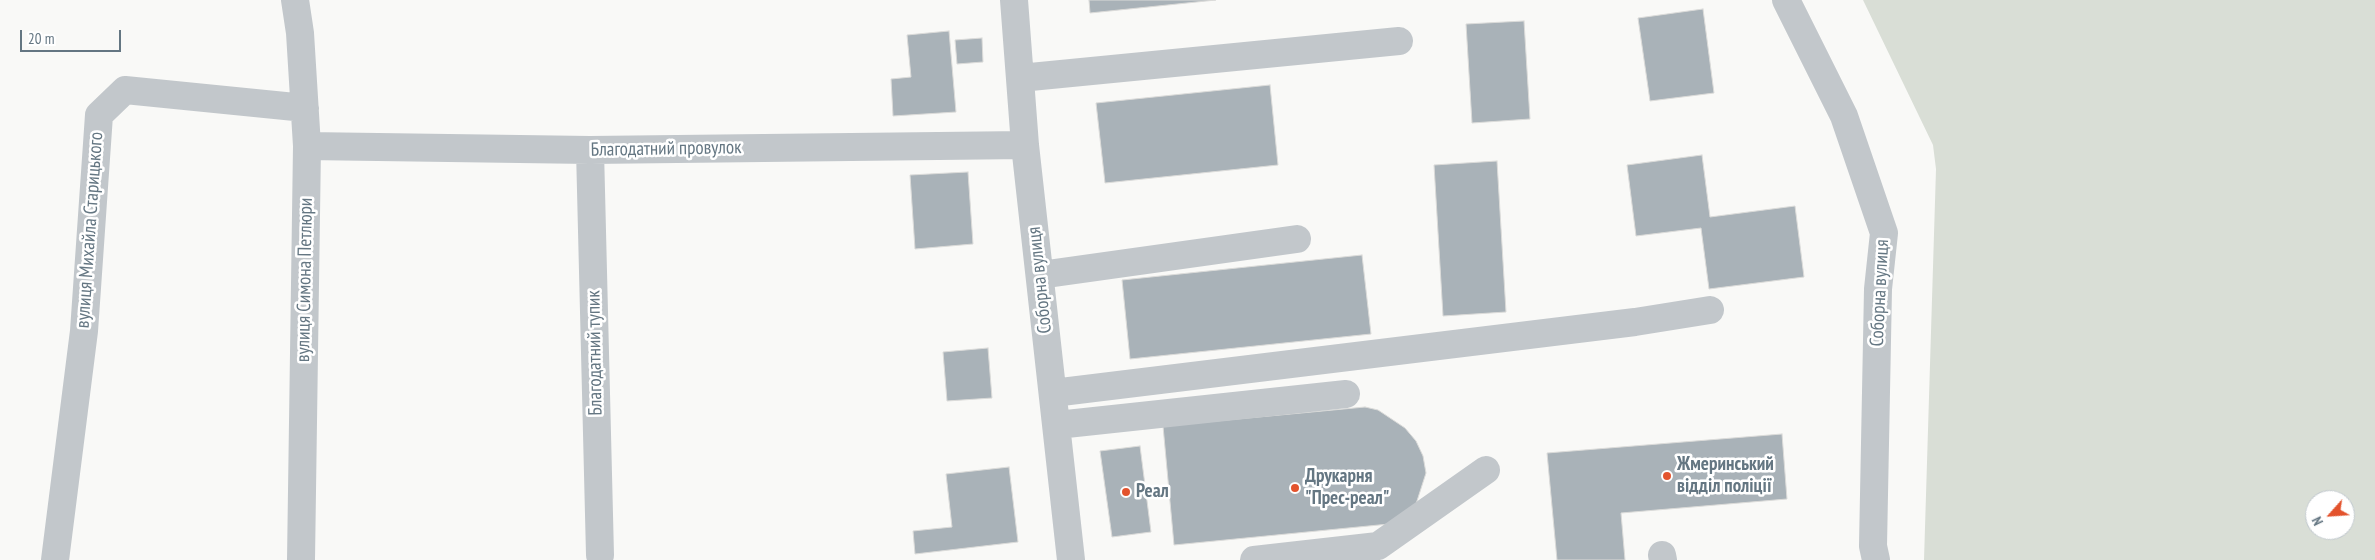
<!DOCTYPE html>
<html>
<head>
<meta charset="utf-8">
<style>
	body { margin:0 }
	#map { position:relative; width:2375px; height:560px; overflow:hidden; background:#f9f9f7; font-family:"PT Sans Narrow",sans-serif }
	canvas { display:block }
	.north { position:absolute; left:2305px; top:490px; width:50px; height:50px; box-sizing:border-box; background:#fff; border:1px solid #c1c8cd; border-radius:50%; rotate:244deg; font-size:14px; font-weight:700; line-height:20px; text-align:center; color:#647682 }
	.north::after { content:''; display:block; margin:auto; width:18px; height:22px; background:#e3532d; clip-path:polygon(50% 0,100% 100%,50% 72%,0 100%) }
	.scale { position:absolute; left:20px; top:30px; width:101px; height:22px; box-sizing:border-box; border:2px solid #647682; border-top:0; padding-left:6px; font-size:15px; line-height:18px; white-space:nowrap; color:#647682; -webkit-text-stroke:4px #fff; paint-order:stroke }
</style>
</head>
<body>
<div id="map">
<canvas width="2375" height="560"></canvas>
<div class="north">N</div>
<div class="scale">20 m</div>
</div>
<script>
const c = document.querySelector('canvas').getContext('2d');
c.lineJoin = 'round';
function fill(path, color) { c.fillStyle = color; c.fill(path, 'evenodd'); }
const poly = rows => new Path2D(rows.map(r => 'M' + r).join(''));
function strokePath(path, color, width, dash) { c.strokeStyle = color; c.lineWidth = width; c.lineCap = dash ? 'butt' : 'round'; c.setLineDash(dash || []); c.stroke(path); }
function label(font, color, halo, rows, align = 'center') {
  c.font = font + ' "PT Sans Narrow",sans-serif'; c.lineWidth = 5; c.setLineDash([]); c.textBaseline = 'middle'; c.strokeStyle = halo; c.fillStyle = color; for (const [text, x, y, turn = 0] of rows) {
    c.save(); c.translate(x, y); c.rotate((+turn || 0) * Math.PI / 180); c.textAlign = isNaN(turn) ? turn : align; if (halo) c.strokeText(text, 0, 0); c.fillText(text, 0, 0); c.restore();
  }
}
const green = poly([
	[1863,0,2375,0,2375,560,1924,560,1936,169,1933,145],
	[2315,500,2345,500,2345,530,2315,530]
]);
const building = poly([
	[1089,0,1216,0,1090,13,1089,0],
	[1703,9,1714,93,1650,101,1638,18,1703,9],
	[1524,21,1530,119,1472,123,1466,24,1524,21],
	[949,31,956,112,893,116,891,79,911,77,907,35,949,31],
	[982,38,983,62,957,64,955,40,982,38],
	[1270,85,1278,165,1105,183,1096,103,1270,85],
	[1702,155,1710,217,1795,206,1804,277,1709,289,1701,228,1636,236,1627,165,1702,155],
	[1497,161,1506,312,1443,316,1434,165,1497,161],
	[968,172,973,244,915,249,910,175,968,172],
	[1362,255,1371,334,1130,359,1122,280,1362,255],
	[988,348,992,398,947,401,943,352,988,348],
	[1365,407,1378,410,1405,428,1416,441,1423,456,1426,473,1416,504,1389,524,1174,545,1163,426,1365,407],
	[1782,434,1787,499,1621,513,1625,560,1557,560,1547,453,1782,434],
	[1140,446,1151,532,1112,537,1100,451,1140,446],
	[1009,467,1018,542,915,554,913,531,952,527,946,474,1009,467]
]);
const minor = poly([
	[295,0,300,33,307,146,301,560],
	[1014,0,1025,145,1071,560],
	[1786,0,1844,116,1884,233,1878,289,1873,546,1876,560],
	[1020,78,1399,41],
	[307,146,590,150,1025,145],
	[590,150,600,555],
	[1040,275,1297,239],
	[1053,393,1635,322,1710,310],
	[1057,425,1346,394],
	[1662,555,1663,560],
	[55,560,84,331,99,115,125,90,305,108],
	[1254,560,1378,546,1486,470]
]);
const markers = [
	[1667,476,5,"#e3532d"],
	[1295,488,5,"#e3532d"],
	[1126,492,5,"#e3532d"]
];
const streetNames = [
	["Благодатний провулок",666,149,-1],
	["вулиця Михайла Старицького",90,230,-86],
	["вулиця Симона Петлюри",305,280,-89],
	["Соборна вулиця",1040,280,-96],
	["Соборна вулиця",1880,293,-87],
	["Благодатний тупик",595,353,-91]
];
const poiNames = [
	["Жмеринський",1677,465],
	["відділ поліції",1677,487],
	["Друкарня",1305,477],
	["\"Прес-реал\"",1305,499],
	["Реал",1136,492]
];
fill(green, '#d9ded6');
fill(building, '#a9b2b8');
strokePath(building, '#dbdbd9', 1);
strokePath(minor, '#c2c7cb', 28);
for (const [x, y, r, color] of markers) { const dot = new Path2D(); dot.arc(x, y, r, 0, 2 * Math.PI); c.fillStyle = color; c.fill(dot); strokePath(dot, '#fff', 2); }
label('19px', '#647682', '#fff', streetNames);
label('bold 19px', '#647682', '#fff', poiNames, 'left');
</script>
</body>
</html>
